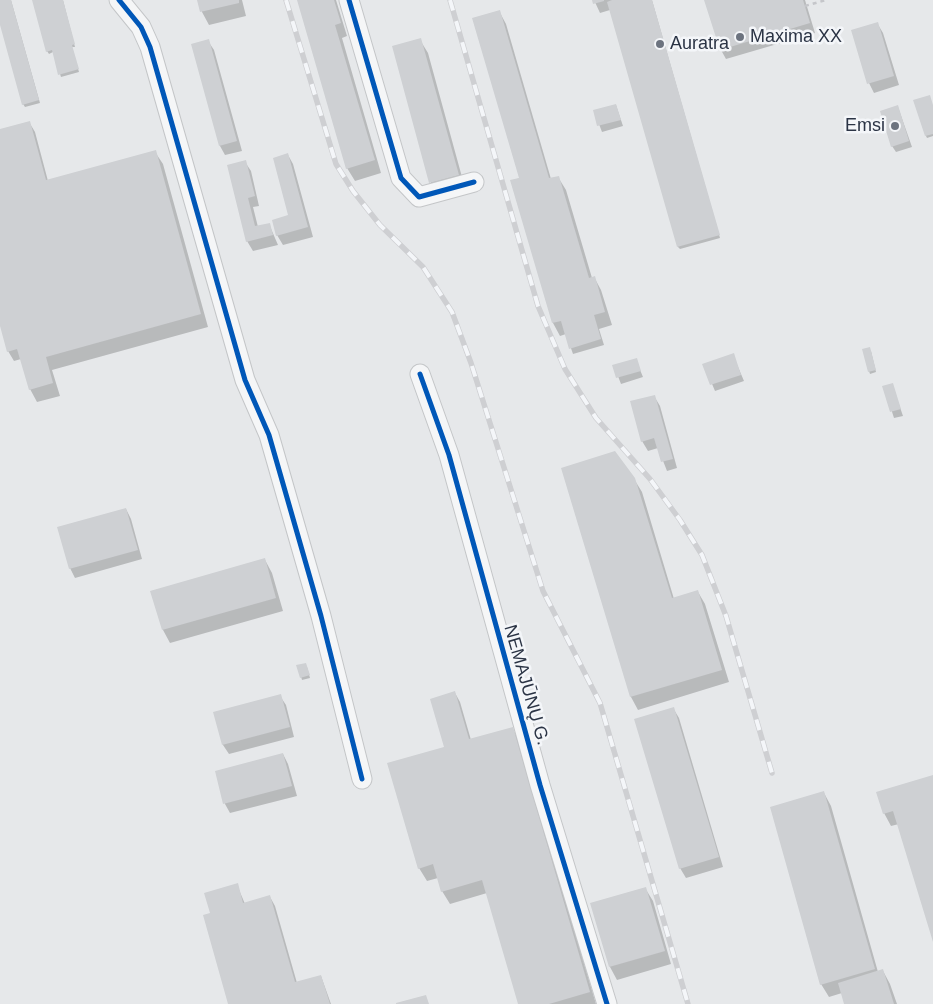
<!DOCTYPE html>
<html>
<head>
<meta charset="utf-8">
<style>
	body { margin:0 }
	canvas { display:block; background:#e6e8ea }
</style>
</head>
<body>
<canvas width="933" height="1004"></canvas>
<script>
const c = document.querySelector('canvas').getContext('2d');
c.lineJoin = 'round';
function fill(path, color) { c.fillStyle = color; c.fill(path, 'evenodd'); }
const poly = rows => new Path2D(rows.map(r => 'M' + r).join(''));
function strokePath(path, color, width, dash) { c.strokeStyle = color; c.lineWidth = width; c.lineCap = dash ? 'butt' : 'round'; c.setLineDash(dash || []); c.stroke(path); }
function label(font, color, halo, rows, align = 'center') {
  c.font = font + ' Arial,sans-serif'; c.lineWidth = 5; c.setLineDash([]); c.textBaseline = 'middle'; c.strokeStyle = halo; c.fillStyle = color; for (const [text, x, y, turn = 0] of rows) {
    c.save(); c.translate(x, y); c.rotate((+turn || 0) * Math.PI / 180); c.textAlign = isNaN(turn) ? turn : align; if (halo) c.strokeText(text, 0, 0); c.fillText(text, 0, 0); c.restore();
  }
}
const shadow = poly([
	[0,0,11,0,40,103,25,107,23,104,0,21],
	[33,0,63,0,75,47,72,47,79,72,61,77,53,52,49,54,47,51],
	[199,0,242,0,246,16,209,25,202,12],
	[298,0,336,0,347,36,342,38,381,173,355,181,347,168],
	[594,0,652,0,720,238,680,249,678,247,610,10,600,13],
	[706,0,805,0,815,33,726,59,721,50],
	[499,11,506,24,551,179,558,177,566,190,592,278,594,277,601,290,612,325,599,329,604,345,573,354,566,334,560,336,553,323,511,181,520,178],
	[877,23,883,33,899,85,874,93,869,83],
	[420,40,428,53,465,188,438,195,431,183],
	[208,41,214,50,242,151,225,155,220,146],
	[616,105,623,126,602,132,594,111],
	[898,107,912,147,896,152,892,146],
	[933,107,933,136,927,138,926,136],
	[29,122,35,132,48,181,155,152,163,164,208,327,52,370,60,396,37,402,30,389,21,359,14,361,8,351,0,322,0,130],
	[288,155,293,164,313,237,283,245,277,235,290,216],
	[245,162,251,171,259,206,253,207,258,227,269,224,278,245,253,251,247,241],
	[871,351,876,372,870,374,869,371],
	[733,355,744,381,715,391,704,365],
	[636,360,643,377,621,384,614,366],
	[892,384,903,416,894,418,884,387],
	[654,396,660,406,677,468,667,471,658,448,648,451,642,441],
	[562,469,634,479,642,492,674,599,698,592,705,604,729,682,638,710,631,697],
	[126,509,131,519,142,559,75,578,70,568],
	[265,560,272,573,283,611,170,643,163,630,152,591],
	[298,666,307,667,310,678,302,680],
	[455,693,460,702,471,740,512,728,519,741,596,1004,520,1004,487,893,450,904,442,891,438,878,427,881,419,868],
	[280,696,286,705,294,737,229,754,223,745,215,713],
	[673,708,679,718,723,867,686,878,680,868],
	[283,754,288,764,297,796,230,813,225,804,216,772],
	[933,776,933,939,899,824,891,826,884,813],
	[824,793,831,806,878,972,883,971,890,984,897,1004,845,1004,842,993,829,997,821,984],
	[237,885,245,904,270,897,275,906,297,983,321,976,331,1004,230,1004,212,914],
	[645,888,653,901,671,964,617,980,610,967,592,904]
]);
const building = poly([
	[0,0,11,0,39,100,22,105,0,25],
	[32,0,63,0,75,44,72,45,79,69,58,75,52,50,46,52],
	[197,0,239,0,239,3,200,12],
	[297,0,334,0,341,23,335,25,375,160,346,169],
	[592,0,604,0,604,1,593,4],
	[612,0,652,0,720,235,677,247,607,2],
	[704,0,803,0,810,23,720,50],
	[500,10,549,178,559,176,589,278,595,276,605,312,594,315,601,339,569,349,561,321,552,323,510,180,519,178,472,18],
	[878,22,894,76,867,84,851,30],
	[421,38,459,175,429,183,392,46],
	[209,39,237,141,219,146,191,44],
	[930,95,933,105,933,134,925,136,913,100],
	[616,104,621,120,597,126,593,110],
	[898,105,909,141,891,147,880,111],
	[30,121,46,180,156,150,201,314,46,357,53,383,29,390,17,349,7,352,0,326,0,129],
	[288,153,308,227,276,236,272,220,288,215,273,158],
	[246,160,255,196,248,198,255,226,270,223,273,235,246,242,227,165],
	[870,347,876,370,868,372,862,349],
	[734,353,741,375,710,385,702,364],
	[637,358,641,371,616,378,612,365],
	[893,383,901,409,890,412,882,386],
	[655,395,673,459,661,462,654,438,641,442,630,401],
	[615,451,635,478,672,598,698,590,722,670,630,697,561,468],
	[126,508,138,550,69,569,57,527],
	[265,558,276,598,162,630,150,591],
	[306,663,310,675,300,678,296,665],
	[455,691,469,739,513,727,590,992,549,1004,518,1004,482,880,441,892,433,864,418,869,387,763,444,747,430,699],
	[281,694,290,727,222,745,213,712],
	[674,707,719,857,679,869,634,719],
	[283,753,292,786,223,804,215,771],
	[933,775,933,942,893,811,883,814,876,792],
	[824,791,875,969,820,985,770,807],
	[238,883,243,903,270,895,295,982,321,975,330,1004,228,1004,203,915,210,913,204,893],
	[646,887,665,951,609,967,590,903],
	[883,969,894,1004,844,1004,838,983],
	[426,995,429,1004,396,1004,396,1003]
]);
const path = poly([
	[805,6,826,0]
]);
const minor = poly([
	[119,0,141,27,150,47,245,380,269,435,321,616,362,779],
	[349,0,401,178,419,197,474,182],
	[420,374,449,455,540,785,607,1004]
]);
const rail = poly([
	[286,0,336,164,353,191,380,225,423,267,452,312,471,363,543,591,600,703,688,1004],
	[450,0,538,306,565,369,596,418,650,479,680,520,702,555,726,616,772,773]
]);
const cycleway = poly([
	[119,0,141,27,150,47,245,380,269,435,321,616,362,779],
	[349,0,401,178,419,197,474,182],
	[420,374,449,455,540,785,607,1004]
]);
const markers = [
	[740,37,5,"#6c737f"],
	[660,44,5,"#6c737f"],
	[895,126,5,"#6c737f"]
];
const poiNames = [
	["Maxima XX",750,37],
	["Auratra",670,44],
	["Emsi",885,126,"right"]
];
const streetNames = [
	["NEMAJŪNŲ G.",526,685,74]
];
fill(shadow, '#0003');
fill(building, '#ced0d3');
strokePath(minor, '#c4c6c8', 21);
strokePath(path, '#c5c6ca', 2.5, [4, 4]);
strokePath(minor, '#f5f6f7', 19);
strokePath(rail, '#cecfd2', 5.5);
strokePath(rail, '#f4f6f9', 4, [11]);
strokePath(cycleway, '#0057b8', 5);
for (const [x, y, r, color] of markers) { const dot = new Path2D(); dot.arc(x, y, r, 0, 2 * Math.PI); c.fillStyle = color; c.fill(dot); strokePath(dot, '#f4f6f9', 2); }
label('18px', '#2b3445', '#f4f6f9', poiNames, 'left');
label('18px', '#2b3445', '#f4f6f9', streetNames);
</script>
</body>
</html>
